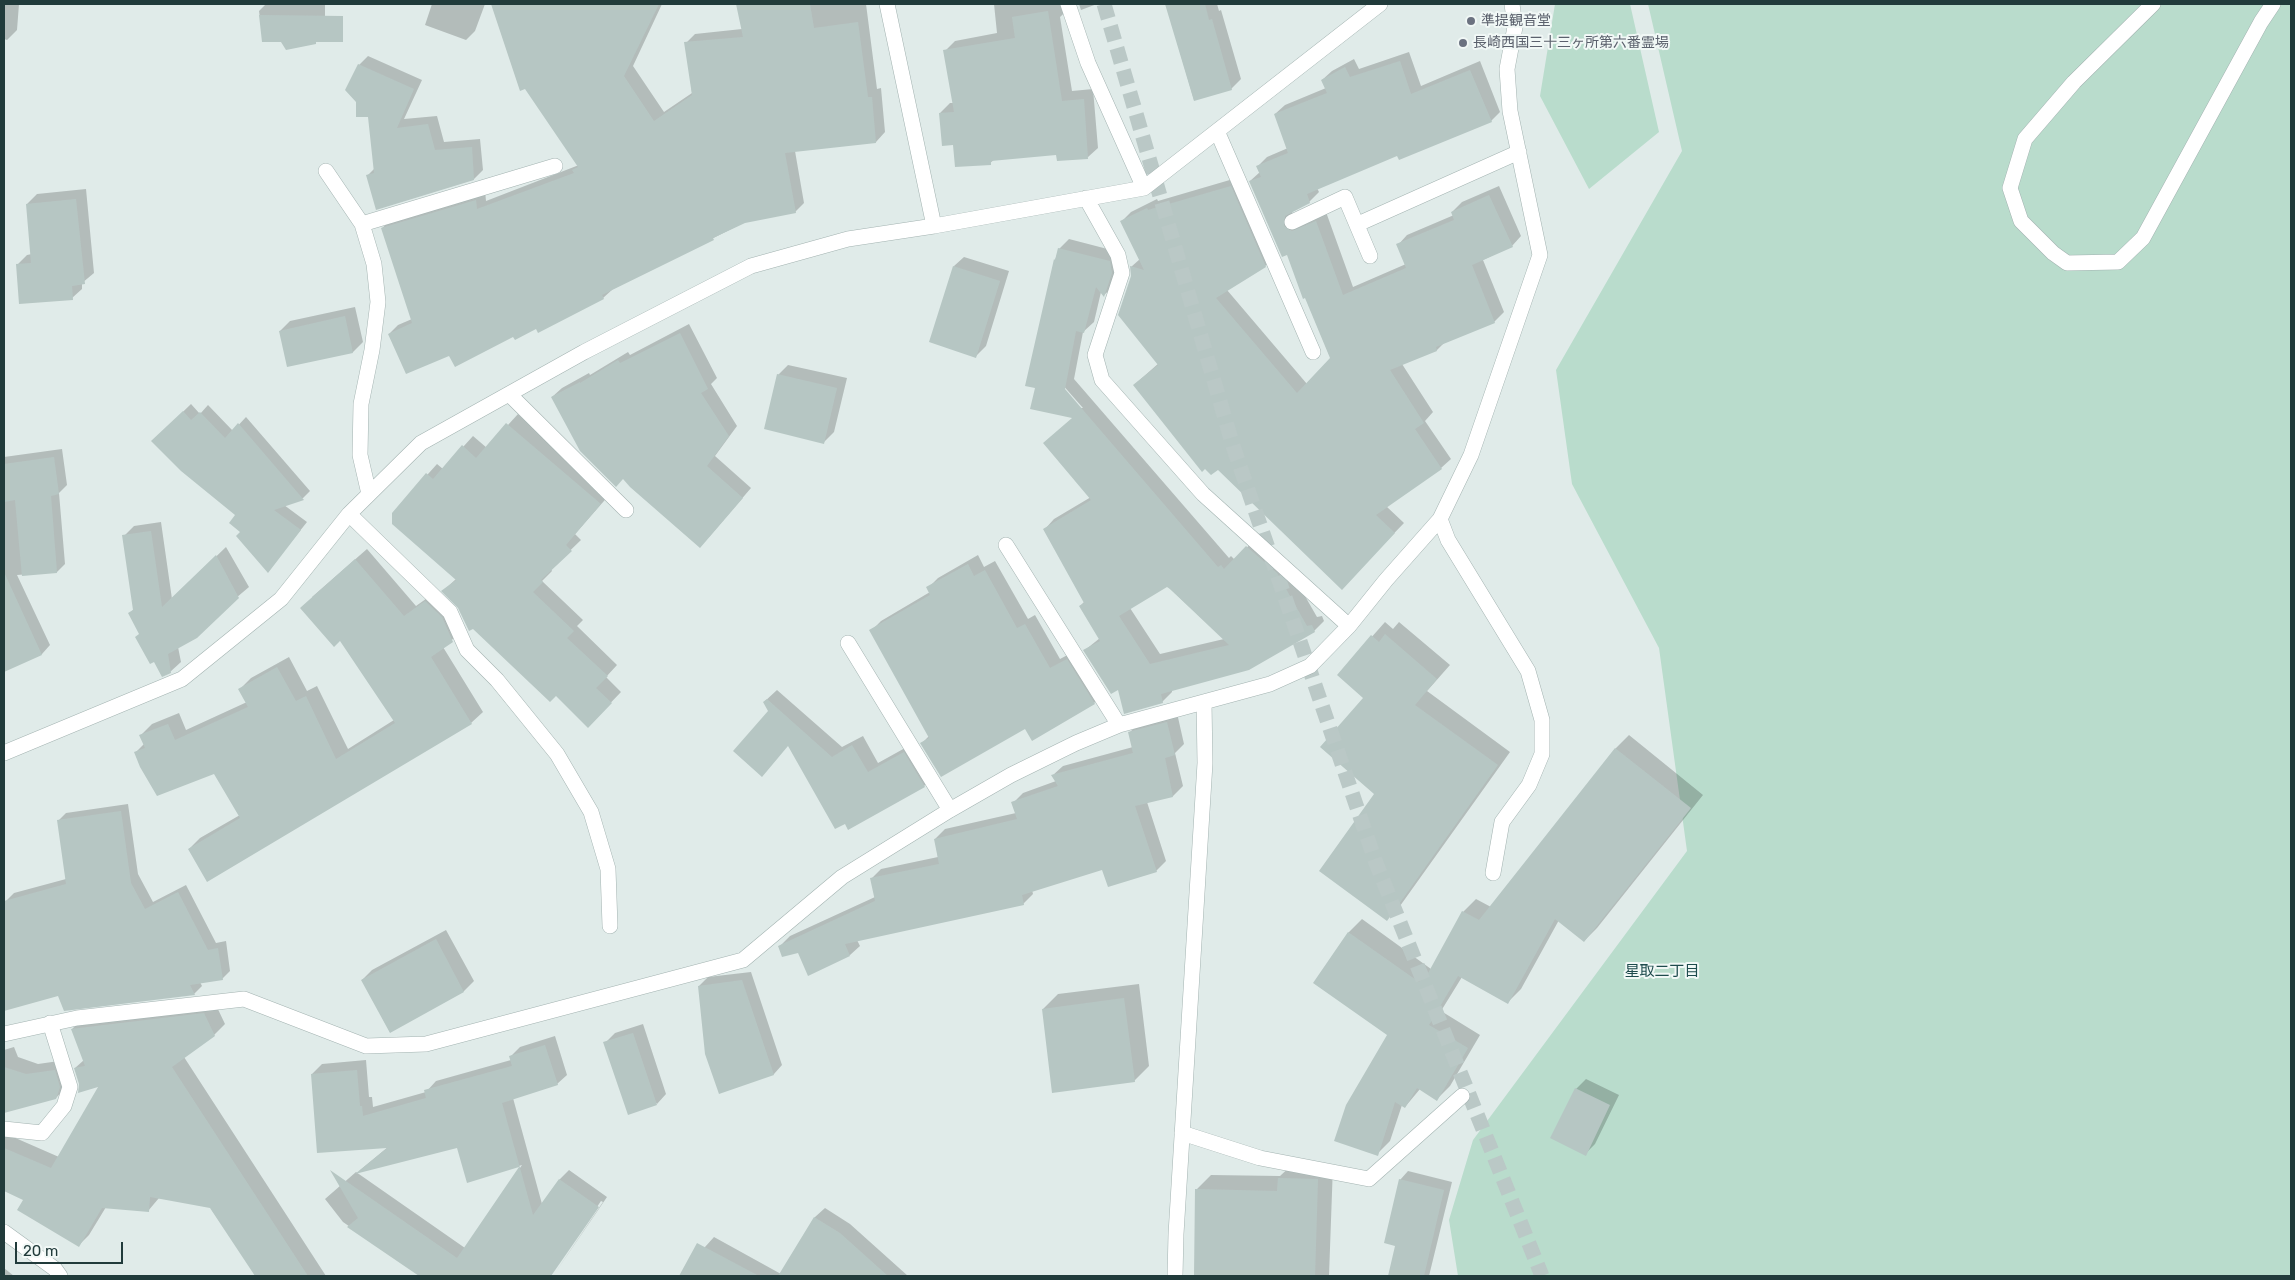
<!DOCTYPE html>
<html>
<head>
<meta charset="utf-8">
<style>
	body { margin:0 }
	#map { position:relative; width:2295px; height:1280px; overflow:hidden; background:#e0ebe9; font-family:Rubik,sans-serif }
	canvas { display:block }
	.frame { position:absolute; inset:0; border:5px solid #213b3b; pointer-events:none }
	.scale { position:absolute; left:15px; top:1242px; width:108px; height:22px; box-sizing:border-box; border:2px solid #213b3b; border-top:0; padding-left:6px; font-size:15px; line-height:18px; white-space:nowrap; color:#213b3b; -webkit-text-stroke:4px #f1f8f6; paint-order:stroke }
</style>
</head>
<body>
<div id="map">
<canvas width="2295" height="1280"></canvas>
<div class="frame"></div>
<div class="scale">20 m</div>
</div>
<script>
const c = document.querySelector('canvas').getContext('2d');
c.lineJoin = 'round';
function fill(path, color) { c.fillStyle = color; c.fill(path, 'evenodd'); }
const poly = rows => new Path2D(rows.map(r => 'M' + r).join(''));
function strokePath(path, color, width, dash) { c.strokeStyle = color; c.lineWidth = width; c.lineCap = dash ? 'butt' : 'round'; c.setLineDash(dash || []); c.stroke(path); }
function label(font, color, halo, rows, align = 'center') {
  c.font = font + ' Rubik,"Noto Sans JP",sans-serif'; c.lineWidth = 4; c.setLineDash([]); c.textBaseline = 'middle'; c.strokeStyle = halo; c.fillStyle = color; for (const [text, x, y, turn = 0] of rows) {
    c.save(); c.translate(x, y); c.rotate((+turn || 0) * Math.PI / 180); c.textAlign = isNaN(turn) ? turn : align; if (halo) c.strokeText(text, 0, 0); c.fillText(text, 0, 0); c.restore();
  }
}
const green = poly([
	[1555,4,1630,4,1659,132,1589,189,1540,96],
	[1648,4,2291,4,2291,1276,1458,1276,1449,1220,1473,1140,1687,851,1659,648,1572,484,1556,370,1682,151]
]);
const shadow = poly([
	[4,4,19,4,17,30,7,40,4,39],
	[266,4,325,4,325,33,282,41,263,41,259,11],
	[432,4,485,4,475,31,466,40,425,25],
	[492,4,591,4,586,32,609,4,662,4,633,66,664,112,692,93,686,43,695,34,742,29,737,4,866,4,877,89,881,88,885,132,876,142,795,151,804,203,795,212,745,222,613,289,603,298,536,327,450,354,389,334,398,325,412,319,382,228,392,219,485,191,486,201,579,165,525,88,521,89],
	[994,4,1071,4,1072,6,1060,17,1072,91,1093,89,1098,148,1088,157,1057,154,995,159,990,163,940,113,950,103,954,103,945,51,955,41,997,33],
	[1079,4,1097,4,1081,10],
	[1166,4,1217,4,1219,11,1221,10,1241,79,1231,89,1194,100],
	[1409,52,1421,86,1480,61,1500,112,1491,121,1398,154,1317,188,1319,192,1309,202,1292,210,1293,217,1326,212,1353,287,1406,264,1398,245,1407,235,1454,215,1452,212,1462,202,1499,186,1521,236,1512,246,1483,260,1504,312,1494,322,1445,342,1437,350,1402,364,1433,412,1425,421,1451,459,1441,468,1386,506,1404,523,1351,578,1134,385,1159,363,1132,276,1131,267,1140,259,1121,222,1131,212,1157,199,1158,201,1240,177,1275,257,1265,266,1227,290,1307,384,1331,359,1287,253,1250,181,1260,172,1258,166,1267,157,1288,148,1275,114,1285,105,1326,88,1322,80,1332,71,1354,59,1359,69],
	[368,56,422,80,404,119,437,116,444,142,480,139,483,170,474,179,367,176,375,168,369,115,359,65],
	[86,189,94,273,82,283,82,289,72,298,17,265,27,255,32,254,27,204,37,194],
	[1069,239,1119,252,1114,286,1104,295,1101,292,1094,322,1083,332,1074,379,1229,558,1231,556,1235,560,1257,537,1286,563,1317,617,1322,616,1324,621,1314,631,1172,690,1172,692,1162,702,1119,688,1085,650,1100,638,1080,606,1085,601,1045,529,1054,519,1091,497,1074,417,1036,387,1027,385,1055,260,1059,249],
	[1061,383,1083,408,1079,408,1059,385],
	[1167,586,1224,639,1160,654,1130,608],
	[964,257,1009,271,986,346,976,356,954,266],
	[355,307,363,342,353,352,288,366,280,331,290,321],
	[689,324,717,378,711,384,737,426,715,456,751,488,709,537,552,397,562,388,589,373,590,375,628,352,630,355],
	[788,365,847,378,834,432,824,442,778,375],
	[191,404,200,414,208,405,233,431,246,417,310,491,303,498,284,505,307,522,268,571,242,532,237,515,153,441],
	[518,414,611,493,575,534,581,540,551,569,552,571,542,581,583,620,577,626,617,665,606,677,621,692,598,716,556,695,459,607,443,591,456,579,393,513,437,464,443,469,473,436,487,448],
	[62,449,67,485,59,493,65,564,57,572,17,575,50,645,42,654,4,671,4,457],
	[161,522,172,599,226,547,249,587,178,647,181,662,170,672,140,633,130,613,134,609,124,536,134,526],
	[367,549,416,606,437,591,464,630,443,647,483,712,471,723,207,880,189,849,200,838,240,815,215,773,136,752,144,744,141,735,152,724,179,713,186,730,247,702,240,689,251,678,289,657,307,691,317,686,348,749,394,720,312,597],
	[978,555,984,567,995,561,1028,619,1035,615,1060,659,1077,650,1104,693,1094,703,1026,728,922,743,929,736,871,631,881,621,930,592,928,588,938,578],
	[1385,622,1393,629,1399,622,1450,665,1427,691,1510,752,1400,906,1387,919,1365,698,1338,675],
	[777,690,842,747,863,736,878,763,914,743,934,776,924,786,849,828,764,702],
	[1177,713,1184,744,1175,753,1183,786,1173,796,1147,802,1166,861,1156,871,1103,869,1032,890,1033,894,1023,904,857,940,860,946,850,955,799,952,780,946,790,936,875,897,871,879,881,869,938,857,935,839,945,829,1016,813,1013,803,1023,793,1056,781,1053,775,1063,766,1133,747,1129,733,1139,723],
	[1629,735,1703,795,1597,928,1584,941,1559,920,1521,989,1508,1002,1462,977,1441,1011,1480,1035,1450,1086,1437,1099,1420,1089,1405,1107,1402,1105,1390,1141,1377,1154,1389,1035,1314,983,1349,932,1362,919,1431,969,1463,912,1476,899,1491,907,1616,748],
	[128,804,138,874,153,902,186,885,216,943,226,941,230,971,222,979,200,982,202,986,194,994,58,994,4,1010,4,943,17,939,6,901,14,893,66,879,58,821,66,813],
	[446,930,474,981,464,991,390,1032,362,980,372,970],
	[751,972,782,1065,774,1074,719,1092,699,986,708,977],
	[1139,984,1149,1066,1134,1081,1043,1009,1058,994],
	[215,1003,225,1024,214,1035,184,1057,326,1276,256,1276,210,1207,159,1198,148,1211,106,1207,89,1235,78,1246,25,1199,4,1190,4,1133,59,1157,101,1085,80,1084,75,1068,84,1060,72,1029,83,1018],
	[643,1024,666,1094,657,1104,605,1043,615,1033],
	[555,1036,567,1075,557,1084,513,1098,542,1204,560,1179,569,1170,607,1197,553,1276,603,1202,601,1201,550,1276,421,1276,343,1222,325,1199,356,1172,465,1248,522,1165,468,1181,458,1146,359,1171,388,1147,312,1074,322,1064,366,1060,369,1097,372,1097,373,1107,426,1092,436,1081,511,1060,510,1057,520,1047],
	[14,1047,18,1057,38,1064,66,1060,67,1086,56,1098,4,1112,4,1050],
	[1586,1079,1619,1095,1595,1144,1585,1154,1576,1089],
	[1294,1163,1333,1165,1329,1276,1195,1276,1196,1190,1211,1175,1280,1176],
	[1408,1171,1452,1182,1429,1276,1389,1276,1396,1245,1400,1180],
	[825,1208,850,1224,908,1276,690,1276,705,1247,714,1237,781,1274,815,1217],
	[4,1268,14,1276,4,1276]
]);
const building = poly([
	[491,4,659,4,624,76,654,121,692,95,684,42,743,37,736,4,810,4,814,28,858,22,868,97,872,97,876,143,785,153,796,213,745,223,713,238,714,240,602,295,604,299,538,333,536,329,515,340,513,337,455,367,449,356,406,374,388,334,412,323,381,228,476,200,477,209,574,173,572,170,578,167,525,89,520,91],
	[1165,4,1205,4,1209,20,1212,19,1232,90,1194,101],
	[1048,11,1062,101,1084,99,1088,159,1057,161,1056,155,991,161,991,165,955,167,953,145,942,146,939,113,954,112,943,50,1015,38,1012,17],
	[259,15,343,16,343,42,316,42,316,44,286,50,281,42,262,42],
	[1400,61,1411,94,1470,70,1492,122,1399,160,1397,156,1307,194,1310,203,1285,216,1284,226,1292,231,1316,221,1343,295,1406,268,1396,244,1454,220,1451,212,1489,195,1513,247,1472,265,1495,323,1436,347,1437,351,1390,370,1424,423,1415,429,1442,469,1376,515,1395,533,1342,590,1218,470,1211,475,1205,469,1202,472,1133,385,1158,365,1118,315,1131,276,1130,266,1144,270,1120,221,1147,208,1148,210,1231,186,1266,267,1216,298,1297,393,1330,358,1305,298,1303,299,1287,255,1282,257,1249,181,1261,177,1256,166,1288,153,1274,114,1327,93,1321,80,1345,67,1350,77],
	[358,64,414,89,397,128,428,124,435,150,472,147,474,180,376,210,366,175,374,173,368,117,356,117,356,102,345,90],
	[76,199,85,284,72,286,73,300,19,304,16,264,31,263,26,204],
	[1058,248,1110,261,1112,273,1104,297,1096,287,1084,333,1076,331,1065,389,1218,567,1221,565,1224,569,1246,546,1277,573,1307,626,1312,625,1315,632,1249,670,1161,694,1163,703,1124,714,1118,690,1111,694,1083,650,1100,641,1079,606,1084,603,1043,529,1091,500,1043,443,1072,418,1030,409,1035,388,1025,386,1054,259,1055,260],
	[1167,587,1170,589,1229,645,1150,664,1119,616],
	[953,266,1000,281,976,358,929,342],
	[345,316,353,353,287,367,279,331],
	[680,333,708,389,701,393,729,436,707,466,743,498,700,548,630,487,623,479,616,487,580,451,551,397,580,382,580,383,618,360,620,363],
	[777,374,837,388,824,444,764,429],
	[183,411,191,420,200,412,225,438,238,423,304,500,274,510,301,530,268,573,236,536,240,532,229,523,235,515,181,471,151,441],
	[506,423,601,504,566,545,572,551,541,580,543,582,533,592,574,631,567,638,608,676,596,688,612,703,588,728,556,696,550,702,473,629,469,631,458,608,441,591,456,580,392,524,392,513,426,473,433,479,462,445,476,458],
	[54,457,59,494,51,496,57,573,22,576,15,500,4,502,4,464],
	[151,531,162,607,216,555,239,598,197,638,168,654,171,673,162,677,154,662,150,664,135,637,139,634,128,613,133,610,122,535],
	[355,559,404,616,425,601,442,617,453,642,431,657,472,724,207,882,188,849,240,818,214,774,157,796,140,767,134,752,145,748,139,735,168,724,175,740,248,707,238,689,277,667,296,701,306,696,336,759,395,723,340,641,334,647,300,608],
	[968,564,974,576,985,570,1017,628,1025,624,1050,668,1067,659,1095,704,1032,741,1025,729,941,777,920,743,929,738,869,630,930,595,926,587],
	[4,572,42,655,4,672],
	[1385,634,1437,679,1415,705,1498,765,1387,921,1319,871,1374,794,1320,747,1363,698,1337,675,1371,635,1379,642],
	[767,699,832,757,852,745,868,772,904,752,925,787,848,830,845,824,835,829,788,746,762,777,733,751,768,711,763,702],
	[1167,722,1175,755,1165,758,1173,797,1135,806,1157,872,1108,887,1102,870,1022,895,1024,905,845,944,850,956,808,976,798,953,782,957,778,946,875,901,870,878,939,864,934,839,1017,819,1011,802,1058,786,1051,775,1133,753,1128,732],
	[1615,748,1691,808,1584,942,1555,919,1508,1004,1458,976,1429,1025,1468,1048,1437,1101,1417,1088,1405,1108,1395,1102,1378,1156,1334,1141,1346,1105,1387,1035,1313,983,1348,932,1419,982,1424,974,1427,975,1462,911,1479,920],
	[121,811,131,883,145,909,178,892,208,950,218,948,223,980,190,985,195,995,64,1011,58,996,4,1011,4,901,66,884,57,820],
	[436,939,464,992,390,1033,361,980],
	[742,980,774,1075,719,1094,705,1054,698,986],
	[1124,998,1135,1082,1052,1093,1042,1009],
	[204,1013,215,1036,172,1067,308,1276,255,1276,210,1208,150,1197,149,1212,102,1208,79,1247,17,1210,23,1200,4,1191,4,1148,51,1168,98,1087,78,1093,79,1084,74,1068,85,1066,71,1029],
	[633,1033,657,1105,628,1115,603,1042],
	[545,1045,558,1085,502,1103,533,1215,559,1179,599,1207,551,1276,419,1276,347,1227,358,1218,330,1170,457,1258,519,1167,467,1183,457,1148,355,1174,387,1148,317,1153,311,1074,357,1070,360,1106,362,1106,363,1116,426,1098,424,1090,512,1066,509,1056],
	[4,1067,26,1074,55,1070,60,1087,56,1099,4,1113],
	[1575,1088,1610,1105,1586,1156,1550,1138],
	[1278,1178,1318,1179,1315,1276,1194,1276,1195,1189,1277,1191],
	[1399,1179,1444,1190,1424,1276,1388,1276,1395,1246,1384,1243],
	[814,1217,840,1233,888,1276,778,1276],
	[697,1243,759,1276,679,1276]
]);
const highwayTunnel = poly([
	[1104,4,1233,446,1376,863,1542,1276]
]);
const minor = poly([
	[887,4,934,226],
	[1068,4,1088,63,1144,188],
	[2153,4,2074,82,2025,139,2010,188,2021,221,2053,253,2067,263,2118,262,2143,238,2261,22,2273,4],
	[1217,131,1313,352],
	[326,171,362,224,374,264,378,302,372,350,361,404,360,455,369,494],
	[1086,198,1118,255,1122,273,1095,355,1102,380,1203,494,1349,626],
	[1292,222,1345,197,1370,256],
	[362,224,555,166],
	[1358,224,1519,152],
	[509,394,626,510],
	[349,514,450,612,467,650,497,680,557,754,591,812,608,869,610,926],
	[1440,519,1448,540,1528,671,1542,720,1542,754,1529,785,1502,822,1493,873],
	[1006,545,1119,725],
	[848,643,950,810],
	[4,753,182,679,281,599,349,514,421,443,584,352,751,266,848,239,934,226,1144,188,1380,4],
	[4,1034,77,1018,244,999,366,1046,426,1044,743,960,842,877,950,810,1011,775,1076,743,1119,725,1270,684,1310,666,1349,626,1386,580,1440,519,1471,455,1540,255,1510,111,1507,69,1515,27,1512,4],
	[4,1129,42,1133,64,1106,70,1087,50,1023],
	[1182,1133,1260,1158,1369,1179,1462,1096],
	[4,1232,55,1269,60,1276],
	[1175,1276,1176,1234,1205,763,1204,702]
]);
const markers = [
	[1471,21,5,"#6b7280"],
	[1463,43,5,"#6b7280"]
];
const worshipNames = [
	["準提観音堂",1481,21],
	["長崎西国三十三ヶ所第六番霊場",1473,43]
];
const neighbourhoodNames = [
	["星取二丁目",1662,972]
];
fill(green, '#b9dccc');
fill(shadow, '#0003');
fill(building, '#b6c6c3');
strokePath(highwayTunnel, '#bac8c6', 15, [15, 8]);
strokePath(minor, '#a3b3b1', 16);
strokePath(minor, '#fff', 15);
for (const [x, y, r, color] of markers) { const dot = new Path2D(); dot.arc(x, y, r, 0, 2 * Math.PI); c.fillStyle = color; c.fill(dot); strokePath(dot, '#f1f8f6', 2); }
label('14px', '#5b616d', '#f1f8f6', worshipNames, 'left');
label('15px', '#1e4b4d', '#f1f8f6', neighbourhoodNames);
</script>
</body>
</html>
